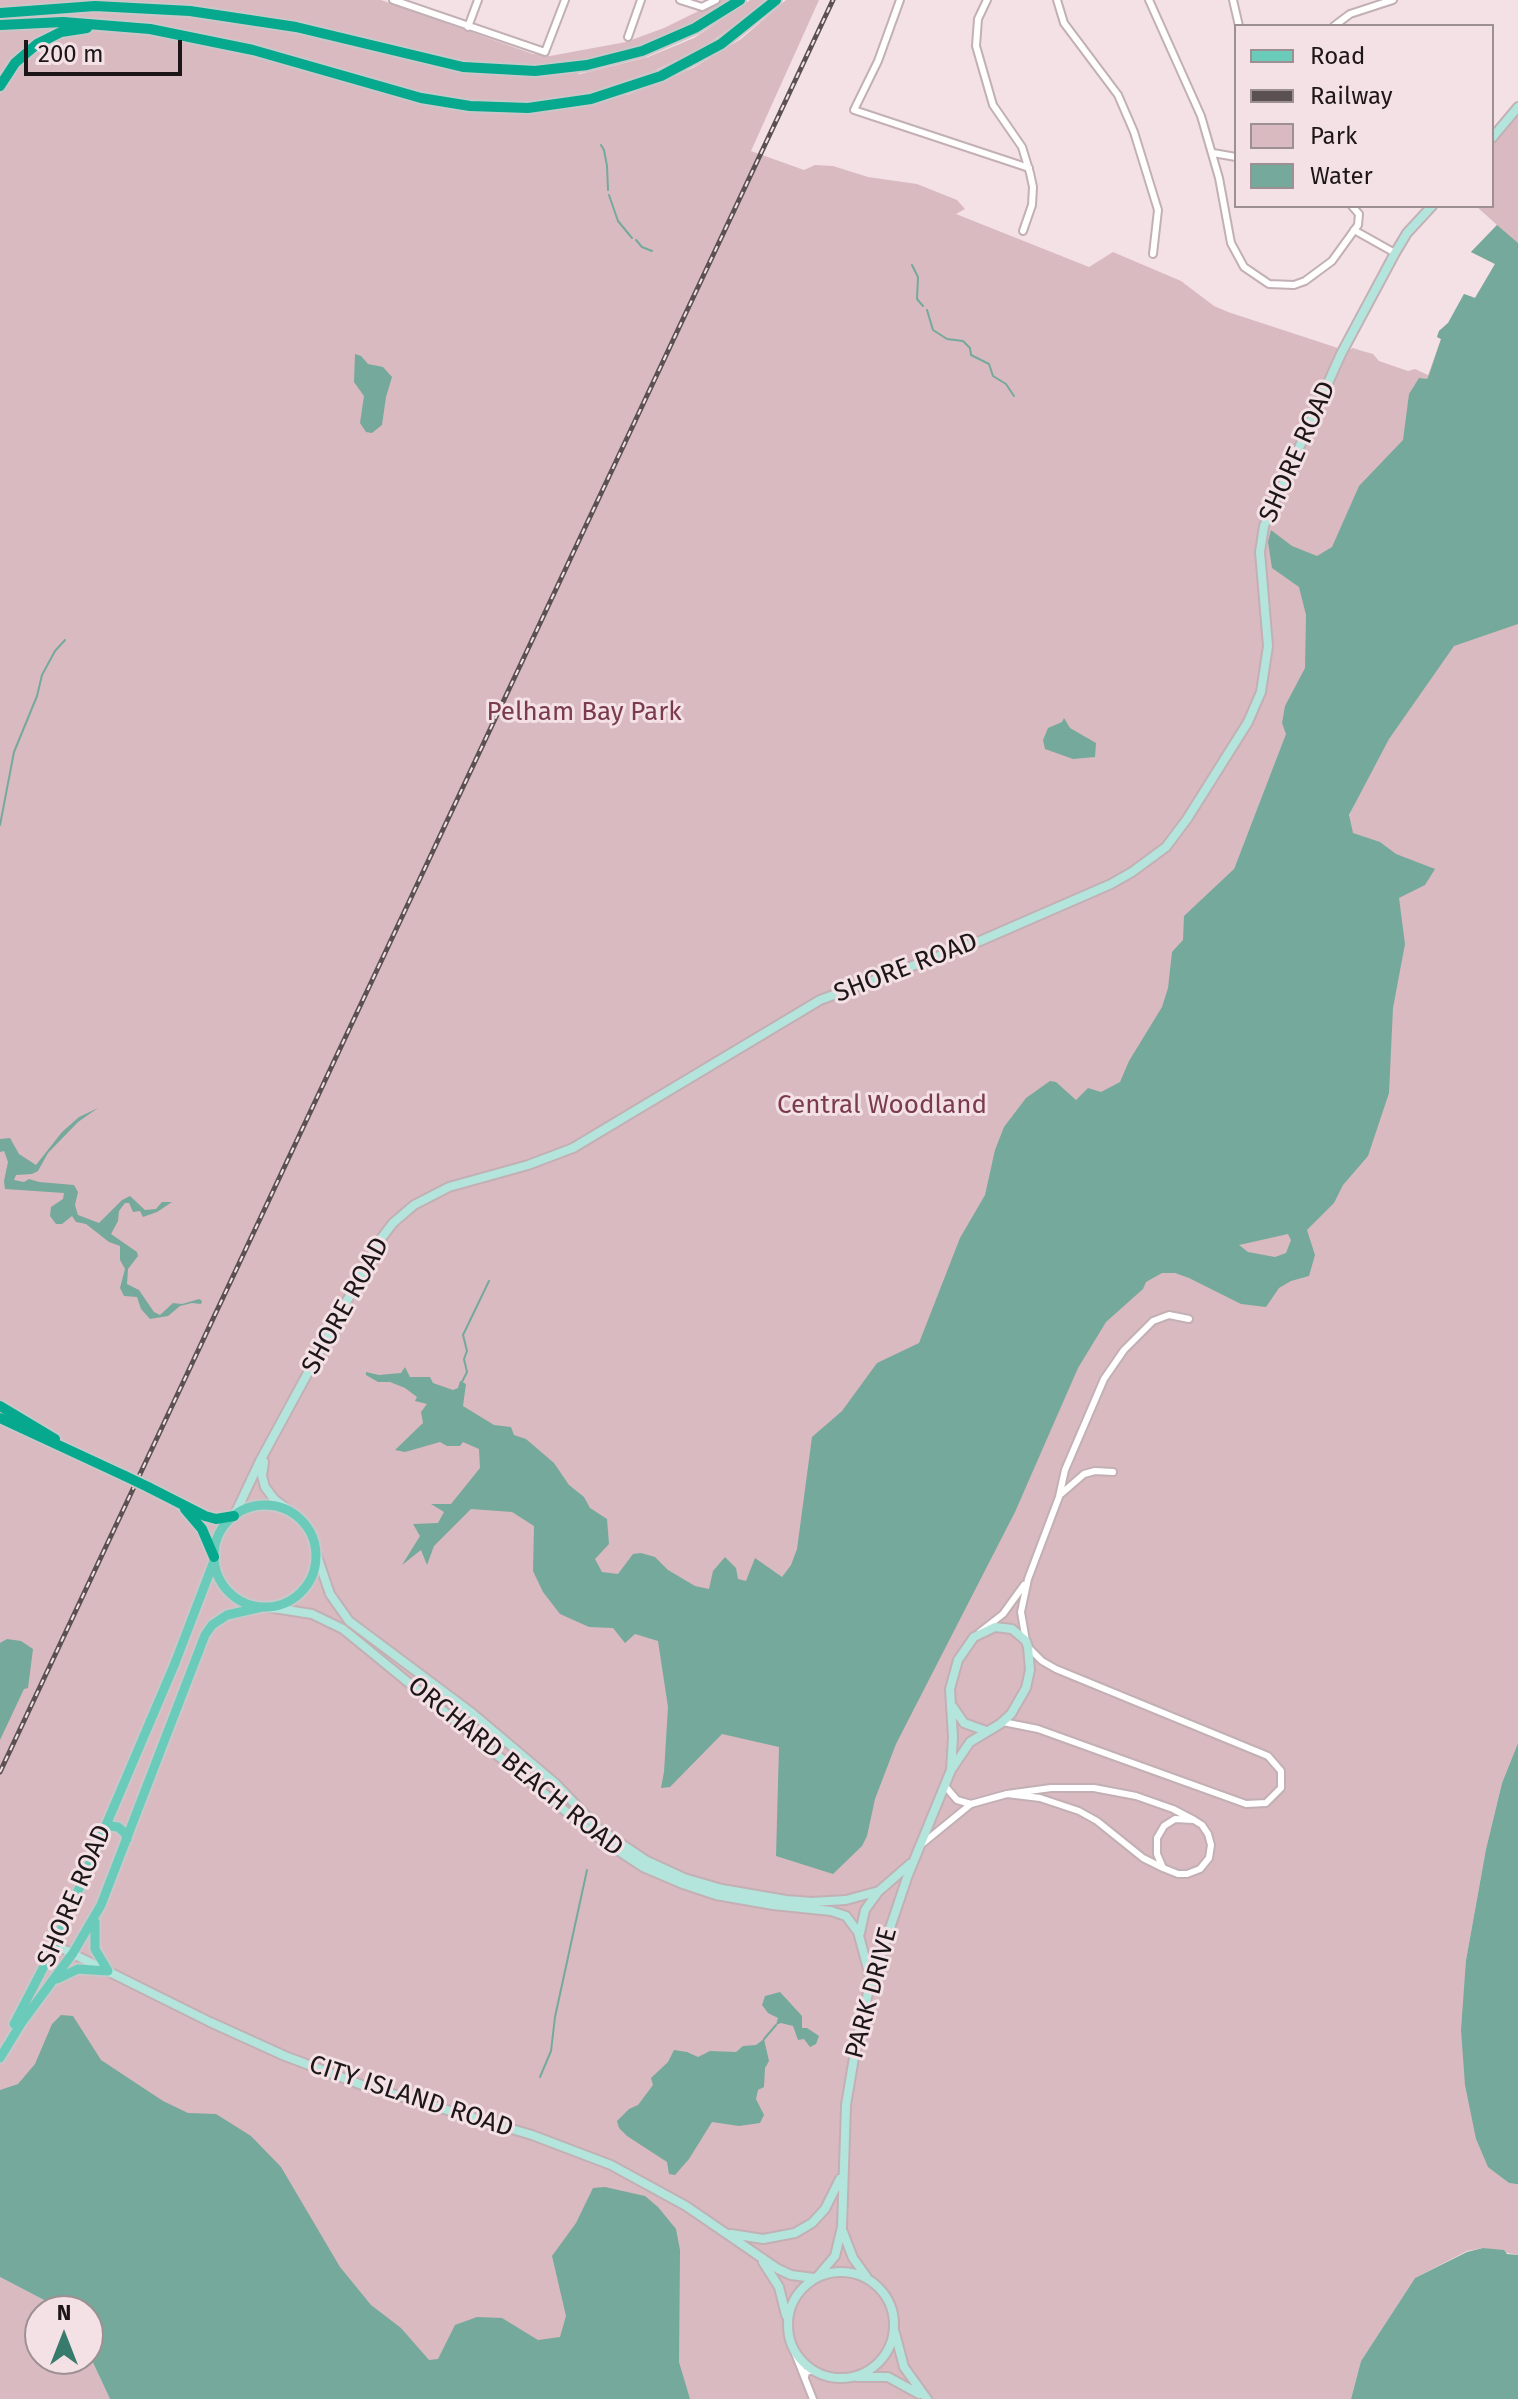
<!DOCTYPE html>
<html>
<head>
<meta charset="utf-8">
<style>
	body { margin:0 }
	#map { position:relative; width:1518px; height:2399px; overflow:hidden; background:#f3e1e5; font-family:"Fira Sans",sans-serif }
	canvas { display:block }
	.legend { position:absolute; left:1234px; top:24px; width:260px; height:184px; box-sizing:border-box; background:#f3e1e5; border:2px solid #9d9093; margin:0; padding:10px 14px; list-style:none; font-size:24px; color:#1d1618 }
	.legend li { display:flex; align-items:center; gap:16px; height:40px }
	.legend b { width:40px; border:2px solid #9d9093 }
	.north { position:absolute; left:24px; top:2295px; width:80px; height:80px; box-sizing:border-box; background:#f3e1e5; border:2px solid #9d9093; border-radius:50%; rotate:0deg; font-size:22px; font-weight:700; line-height:32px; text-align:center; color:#1d1618 }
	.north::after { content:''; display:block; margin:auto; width:28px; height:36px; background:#387a6b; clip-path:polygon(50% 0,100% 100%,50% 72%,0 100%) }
	.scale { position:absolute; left:24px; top:40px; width:158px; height:36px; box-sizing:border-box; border:4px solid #1d1618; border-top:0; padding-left:10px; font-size:24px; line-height:28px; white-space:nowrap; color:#1d1618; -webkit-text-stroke:6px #f3e1e5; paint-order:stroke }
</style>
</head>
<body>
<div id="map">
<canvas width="1518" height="2399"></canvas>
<ul class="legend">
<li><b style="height:10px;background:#6acbbb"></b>Road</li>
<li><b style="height:10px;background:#5b5153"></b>Railway</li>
<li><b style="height:22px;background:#dabac1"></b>Park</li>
<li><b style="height:22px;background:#75a99b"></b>Water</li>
</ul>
<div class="north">N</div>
<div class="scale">200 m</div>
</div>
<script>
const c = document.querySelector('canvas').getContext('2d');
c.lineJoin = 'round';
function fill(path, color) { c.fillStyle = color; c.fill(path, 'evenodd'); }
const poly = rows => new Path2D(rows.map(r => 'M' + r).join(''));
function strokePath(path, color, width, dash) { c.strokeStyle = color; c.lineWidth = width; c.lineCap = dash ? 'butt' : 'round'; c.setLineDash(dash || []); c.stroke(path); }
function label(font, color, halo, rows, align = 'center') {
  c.font = font + ' "Fira Sans",sans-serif'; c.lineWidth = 6; c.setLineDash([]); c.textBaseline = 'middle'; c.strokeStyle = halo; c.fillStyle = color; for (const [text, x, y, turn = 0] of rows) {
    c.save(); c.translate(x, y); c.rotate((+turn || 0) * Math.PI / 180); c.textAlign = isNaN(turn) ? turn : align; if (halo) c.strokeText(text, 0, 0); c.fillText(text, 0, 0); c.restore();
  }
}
const green = poly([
	[0,0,381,0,533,54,550,56,626,42,664,28,721,0,731,0,673,33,640,47,562,66,580,74,648,57,694,38,750,0,765,0,745,18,705,46,650,73,609,87,627,95,693,68,741,39,786,0,819,0,751,151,804,170,815,165,833,166,868,177,917,184,957,200,965,209,956,214,1089,267,1113,252,1181,281,1214,306,1228,312,1347,351,1353,348,1359,350,1373,354,1379,361,1408,371,1415,369,1428,375,1441,339,1437,337,1439,331,1448,323,1464,294,1475,298,1495,264,1471,252,1497,225,1476,206,1492,206,1492,140,1518,108,1518,333,1334,611,1234,869,1007,1502,1330,861,1355,802,1377,761,1412,681,1518,561,1518,1743,1502,1783,1486,1849,1466,1960,1476,2139,1489,2167,1509,2183,1518,2184,1518,2255,1483,2248,1467,2251,1415,2278,1361,2361,1351,2399,496,2399,0,2141],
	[0,2277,65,2311,40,2311,40,2359,88,2359,88,2352,110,2399,0,2399]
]);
const water = poly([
	[1497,225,1518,243,1518,624,1454,646,1389,739,1349,815,1353,833,1380,842,1396,854,1435,869,1425,885,1399,898,1405,944,1393,1008,1389,1093,1368,1156,1343,1185,1334,1203,1307,1230,1315,1255,1309,1276,1291,1281,1279,1288,1266,1307,1241,1304,1189,1278,1175,1273,1162,1273,1146,1282,1143,1289,1106,1322,1078,1368,1015,1512,896,1744,875,1799,867,1836,862,1846,833,1874,776,1856,779,1747,722,1734,670,1787,661,1788,664,1772,668,1707,658,1641,635,1634,625,1643,613,1628,589,1627,560,1614,543,1592,533,1571,534,1526,512,1512,471,1509,434,1546,427,1565,421,1550,402,1565,420,1536,413,1524,438,1523,444,1512,431,1504,451,1504,480,1468,479,1449,463,1442,460,1446,447,1446,440,1442,405,1452,395,1450,423,1423,421,1412,427,1404,415,1401,417,1397,405,1388,390,1382,378,1382,366,1375,366,1372,379,1375,401,1373,405,1367,410,1377,430,1377,433,1383,453,1390,458,1388,460,1381,466,1384,463,1406,494,1425,511,1427,514,1435,526,1439,554,1463,569,1485,584,1497,590,1508,607,1519,609,1544,595,1559,602,1572,618,1574,633,1554,641,1553,655,1557,668,1570,695,1586,709,1589,713,1571,725,1557,736,1568,738,1579,746,1581,755,1558,782,1577,791,1565,797,1549,812,1437,842,1411,877,1363,919,1343,960,1238,985,1195,995,1150,1004,1127,1026,1098,1050,1081,1056,1082,1076,1100,1088,1088,1101,1092,1120,1082,1129,1061,1162,1007,1168,988,1172,952,1183,940,1184,916,1234,869,1286,734,1282,723,1285,706,1305,668,1306,615,1299,587,1272,568,1268,542,1271,530,1292,546,1317,556,1332,547,1359,486,1403,440,1409,394,1419,378,1427,379,1429,375,1441,339,1437,337,1439,331,1448,323,1464,294,1475,298,1495,264,1471,252],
	[1288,1234,1291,1240,1286,1253,1275,1257,1248,1252,1239,1245],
	[355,354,361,356,368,364,383,367,392,377,386,397,382,425,372,433,366,432,360,423,364,396,354,382],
	[1064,718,1070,728,1096,743,1095,757,1073,759,1045,749,1043,740,1048,728,1062,722],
	[98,1108,78,1122,48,1153,38,1171,32,1174,16,1175,14,1180,24,1182,29,1179,39,1182,74,1185,78,1192,75,1205,78,1215,99,1223,122,1200,130,1196,145,1210,156,1209,162,1202,172,1202,157,1212,143,1217,140,1211,133,1212,129,1203,125,1203,119,1211,118,1221,111,1234,137,1252,138,1256,128,1269,127,1284,139,1290,154,1312,160,1315,173,1303,182,1304,199,1299,202,1301,201,1304,192,1303,180,1306,168,1316,150,1319,141,1309,137,1297,124,1296,120,1288,125,1269,120,1260,120,1246,109,1242,86,1224,76,1222,72,1216,62,1224,56,1224,50,1216,51,1207,63,1199,64,1193,5,1189,4,1181,8,1162,4,1151,0,1152,0,1139,10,1138,19,1154,36,1165,62,1132,79,1117],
	[7,1639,21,1641,33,1649,28,1688,24,1689,0,1740,0,1643],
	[1518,1743,1518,2184,1516,2184,1509,2183,1488,2167,1476,2139,1465,2085,1461,2030,1466,1960,1486,1849,1502,1783],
	[780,1992,802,2016,802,2028,807,2028,819,2036,816,2044,810,2047,804,2039,798,2040,793,2026,781,2023,776,2025,778,2018,768,2013,762,2005,765,1996],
	[61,2015,73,2016,101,2060,163,2101,188,2113,216,2114,251,2136,281,2167,340,2267,371,2305,401,2328,429,2360,438,2359,455,2325,477,2317,502,2318,538,2340,560,2337,566,2316,552,2256,576,2223,593,2188,605,2187,645,2196,658,2207,676,2229,680,2250,679,2362,690,2399,110,2399,88,2352,88,2311,65,2311,0,2277,0,2090,18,2084,35,2064,52,2024],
	[764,2039,769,2061,765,2068,764,2087,758,2090,756,2099,764,2115,760,2123,739,2126,712,2122,689,2159,675,2175,669,2174,667,2162,627,2136,619,2128,617,2121,629,2109,638,2105,653,2085,651,2078,668,2062,674,2050,687,2052,698,2057,710,2051,736,2052,743,2046,756,2045],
	[1483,2248,1504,2250,1507,2254,1518,2255,1518,2399,1351,2399,1361,2361,1415,2278,1467,2252]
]);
const stream = poly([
	[601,145,604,150,607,166,608,190],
	[609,195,618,221,632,238],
	[636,240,642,247,652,251],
	[912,265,918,277,917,299,923,306],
	[927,310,933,330,947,339,963,341,970,348,971,355,989,364,993,376,1006,384,1014,396],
	[0,825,14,752,37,696,42,675,55,651,65,640],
	[462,1382,467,1372,464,1359,467,1351,463,1335,489,1281],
	[764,2039,776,2025],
	[540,2077,551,2051,555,2017,587,1870]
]);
const street = poly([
	[393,0,545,52,565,0],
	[680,0,702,7,716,0],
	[900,0,878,61,854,110,1029,168],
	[987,0,978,19,976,46,993,105,1022,147,1030,173,1033,187,1032,205,1023,231],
	[1057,0,1064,23,1118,95,1134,132,1158,210,1153,254],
	[1149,0,1201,116,1219,178,1231,243,1244,267,1269,284,1294,285,1305,281,1332,261,1358,225,1359,214,1352,206],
	[1233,0,1239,26],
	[1334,26,1350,14,1393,0],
	[468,27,478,0],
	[628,37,641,0],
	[1213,153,1236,157],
	[1354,230,1395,253],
	[1061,1494,1084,1474,1095,1471,1113,1472],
	[980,1632,1003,1614,1024,1585],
	[1026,1641,1021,1612,1028,1579,1059,1497,1065,1470,1104,1379,1124,1350,1153,1321,1169,1315,1189,1319],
	[1003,1722,1038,1729,1246,1804,1266,1803,1281,1788,1281,1771,1268,1756,1056,1669,1042,1661,1028,1647],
	[945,1786,957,1800,971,1804],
	[922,1844,971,1804,1007,1794],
	[1163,1868,1143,1858,1097,1821,1079,1811,1040,1798,1007,1794,1051,1788,1094,1788,1136,1796,1173,1809,1194,1820,1202,1825,1208,1834,1211,1845,1209,1858,1200,1869,1187,1874,1178,1874,1163,1868,1157,1854,1157,1838,1164,1826,1175,1819,1194,1820],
	[794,2351,813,2399],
	[805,2377,806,2372,813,2370]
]);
const secondary = poly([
	[1492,138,1518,107],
	[264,1462,262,1476,265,1487,274,1499,292,1513],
	[234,1516,260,1461,380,1240,393,1223,414,1205,449,1187,528,1165,573,1148,820,1000,980,941,1111,884,1132,872,1166,847,1187,819,1248,722,1261,692,1268,646,1260,552,1264,526,1341,354,1395,253,1407,233,1432,206],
	[316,1553,330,1594,349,1621,472,1713,555,1783,599,1829,647,1861,684,1878,722,1889,786,1900,812,1902,846,1900,879,1891,910,1864],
	[267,1607,312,1614,343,1629,596,1836,643,1867,683,1884,716,1895,773,1905,831,1911,846,1916,858,1932,871,1980],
	[953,1707,964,1723,986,1731],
	[860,1933,865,1910,878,1892],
	[55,1945,210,2022,285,2056,362,2085,532,2135,611,2165,686,2206,778,2269,791,2275,814,2278],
	[843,2232,853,2258,866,2276],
	[731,2234,763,2239,795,2233,812,2223,825,2209,840,2179],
	[763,2262,779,2287,786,2315],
	'788 2325a53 53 0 1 1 106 0a53 53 0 1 1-106 0Z',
	[818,2276,835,2256,842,2227,846,2105,857,2040,868,1993,908,1875,951,1770,970,1742,1000,1724,1011,1714,1026,1688,1030,1670,1028,1647,1026,1641,1012,1629,995,1627,974,1637,958,1660,950,1689,953,1737,951,1770],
	[895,2333,904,2367,927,2399],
	[857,2377,888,2377,919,2394]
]);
const primary = poly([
	'214 1556a51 51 0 1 1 102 0a51 51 0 1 1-102 0Z',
	[103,1831,110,1826,118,1827,125,1833,127,1839],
	[95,1922,95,1949,108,1971],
	[57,1979,78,1969,108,1971],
	[14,2024,55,1945,175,1663,214,1561],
	[0,2058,22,2022,73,1953,101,1905,205,1635,212,1625,227,1615,262,1607]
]);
const highway = poly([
	[0,13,95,6,190,11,296,27,463,67,535,71,587,65,642,51,695,28,740,0],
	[0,25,63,22,150,29,253,50,421,98,470,106,528,108,591,99,661,76,721,44,776,0],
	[0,86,15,63,37,44,61,32,87,28],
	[0,1406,55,1439],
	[0,1418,125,1476],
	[148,1487,205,1516,216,1519,234,1516],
	[185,1509,202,1529,214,1557]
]);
const rail = poly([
	[0,1772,833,0]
]);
const highwayBridge = poly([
	[125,1476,148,1487]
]);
const streetNames = [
	["SHORE ROAD",1298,452,-66],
	["SHORE ROAD",906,968,-21],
	["SHORE ROAD",346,1306,-61],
	["ORCHARD BEACH ROAD",515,1767,39],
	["SHORE ROAD",75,1896,-67],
	["PARK DRIVE",872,1993,-75],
	["CITY ISLAND ROAD",411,2097,18]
];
const parkNames = [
	["Pelham Bay Park",584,713],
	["Central Woodland",882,1106]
];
fill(green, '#dabac1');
fill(water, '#75a99b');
strokePath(stream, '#75a99b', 2);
strokePath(street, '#c2b0b4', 10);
strokePath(secondary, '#c2b0b4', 12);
strokePath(primary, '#c9c7c8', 13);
strokePath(highway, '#c9c7c8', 14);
strokePath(street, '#fff', 6);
strokePath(secondary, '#b4e5dd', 8);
strokePath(primary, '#6acbbb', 9);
strokePath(highway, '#06a88e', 10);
strokePath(rail, '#5b5153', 5);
strokePath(rail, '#f3e1e5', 2, [6]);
strokePath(highwayBridge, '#c9c7c8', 14, []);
strokePath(highwayBridge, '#06a88e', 10);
label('26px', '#1d1618', '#f3e1e5', streetNames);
label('26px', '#7a3b4d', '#f3e1e5', parkNames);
</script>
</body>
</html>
